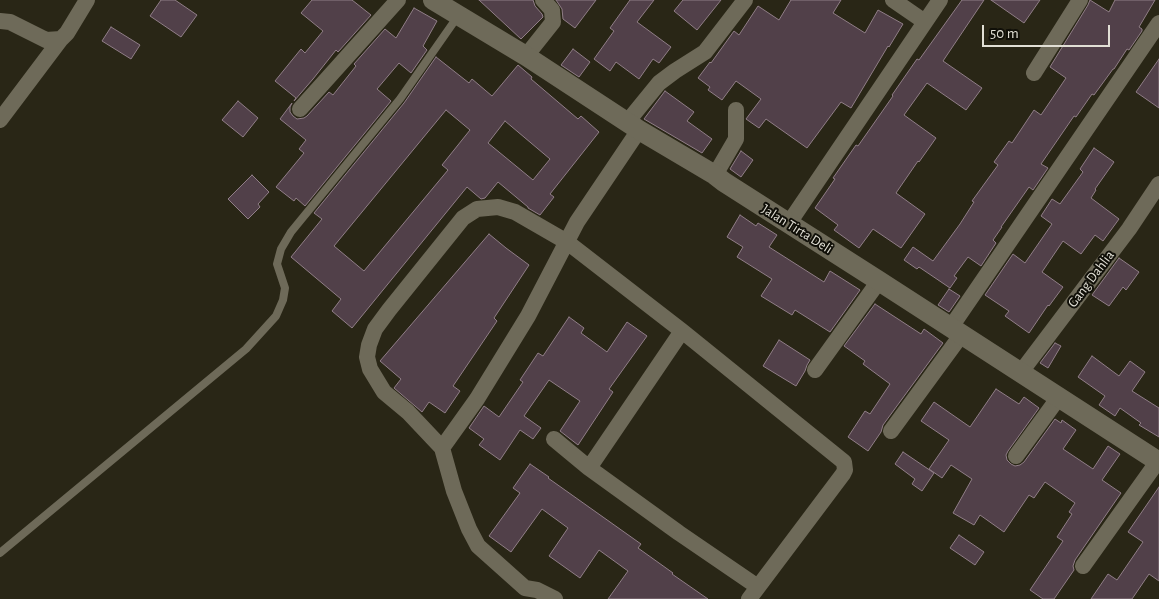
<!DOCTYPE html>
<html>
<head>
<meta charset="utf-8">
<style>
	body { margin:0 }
	#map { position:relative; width:1159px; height:599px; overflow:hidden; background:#292616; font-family:"Alegreya Sans",sans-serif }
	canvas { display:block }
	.scale { position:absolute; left:982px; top:25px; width:128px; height:22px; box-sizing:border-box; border:2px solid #e1dfd5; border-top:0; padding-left:6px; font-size:15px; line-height:18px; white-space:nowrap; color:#e1dfd5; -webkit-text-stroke:4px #100f08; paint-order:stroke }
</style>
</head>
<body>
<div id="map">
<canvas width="1159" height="599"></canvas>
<div class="scale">50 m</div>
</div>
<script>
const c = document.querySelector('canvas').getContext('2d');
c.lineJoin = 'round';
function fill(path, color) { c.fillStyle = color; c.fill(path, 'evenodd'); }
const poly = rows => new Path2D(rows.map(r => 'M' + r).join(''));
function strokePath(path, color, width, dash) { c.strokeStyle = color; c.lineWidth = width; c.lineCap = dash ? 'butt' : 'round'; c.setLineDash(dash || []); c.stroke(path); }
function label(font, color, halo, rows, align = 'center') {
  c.font = font + ' "Alegreya Sans",sans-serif'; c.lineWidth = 4; c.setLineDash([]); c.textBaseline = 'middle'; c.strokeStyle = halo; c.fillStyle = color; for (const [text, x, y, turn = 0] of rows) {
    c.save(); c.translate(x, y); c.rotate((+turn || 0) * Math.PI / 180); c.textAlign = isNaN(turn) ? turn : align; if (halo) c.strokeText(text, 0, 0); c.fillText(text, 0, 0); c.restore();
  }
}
const building = poly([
	[161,0,175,0,197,15,181,37,150,16,161,0],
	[312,0,352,0,371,15,338,52,336,50,313,79,294,101,296,98,275,81,301,49,305,53,323,31,301,13,312,0],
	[479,0,533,0,535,6,542,14,543,17,521,39,479,0],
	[556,0,596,0,575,28,563,19,562,9,556,0],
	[630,0,654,0,637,22,671,47,659,63,653,59,639,79,616,62,610,71,594,59,614,31,610,28,630,0],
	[683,0,721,0,697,30,674,11,683,0],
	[791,0,841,0,833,13,865,33,878,10,903,24,889,47,888,46,851,108,841,102,807,148,766,119,759,128,746,119,761,99,736,81,722,100,708,90,710,87,698,78,710,62,711,63,734,31,739,35,758,6,779,20,791,0],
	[962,0,984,0,943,61,982,88,966,110,927,83,904,115,936,138,919,162,918,161,896,193,925,214,901,248,873,229,859,248,834,230,838,225,815,208,835,179,833,178,856,145,858,146,893,96,892,95,917,59,919,60,962,0],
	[991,0,1040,0,1024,23,991,0],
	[1090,0,1109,12,1115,0,1155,0,1139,27,1142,29,1142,31,1129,50,1127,49,1114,69,1113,69,1094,95,1092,94,1076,117,1074,116,1041,164,1048,168,1033,190,1029,187,1001,227,1002,227,993,240,996,243,981,266,968,257,954,276,957,278,950,288,919,267,917,269,904,260,913,247,933,261,960,224,974,202,972,201,998,165,994,162,1009,141,1012,143,1034,110,1041,115,1066,78,1050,67,1088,5,1090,0],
	[414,8,437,21,423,46,427,50,411,73,399,63,377,89,391,101,305,206,296,198,294,201,276,187,304,153,299,149,306,140,280,119,292,103,290,107,290,112,293,116,297,119,304,118,307,116,329,92,333,95,356,66,354,64,385,29,396,38,414,8],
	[111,27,140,45,131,59,102,41,111,27],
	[573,49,590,62,579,77,561,65,573,49],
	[436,57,469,83,472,79,492,96,518,65,532,77,531,79,578,119,581,116,599,132,550,194,554,197,540,215,528,208,528,207,498,182,485,198,481,199,467,187,352,328,332,311,341,299,291,257,322,219,314,213,404,103,436,57],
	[446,110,470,130,442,165,448,170,364,271,334,246,446,110],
	[505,121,550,159,533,180,488,143,505,121],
	[1159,59,1159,108,1136,92,1159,59],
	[665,91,694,112,687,121,712,139,702,153,644,119,665,91],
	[238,101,258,118,243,137,222,120,238,101],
	[1094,148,1114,162,1095,189,1096,190,1091,198,1119,219,1103,241,1095,235,1081,254,1063,241,1042,272,1063,287,1049,306,1048,305,1029,333,1005,316,1009,311,985,295,1013,254,1025,263,1052,224,1041,216,1052,199,1060,204,1083,172,1080,169,1094,148],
	[741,151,753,160,741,177,730,169,741,151],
	[252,175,269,192,258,204,260,207,248,219,228,199,252,175],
	[740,215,756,226,758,223,777,235,769,247,824,282,830,271,860,290,830,332,795,310,792,315,761,296,772,279,737,257,743,247,727,237,740,215],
	[489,234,506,248,529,265,494,318,497,321,453,386,460,391,445,413,429,402,422,412,394,388,401,379,380,361,489,234],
	[1119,258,1139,272,1126,290,1123,287,1109,306,1092,295,1119,258],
	[949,289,960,296,949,312,938,305,949,289],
	[875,304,921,334,924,329,943,343,883,425,881,432,868,451,848,437,865,411,870,414,890,384,863,364,865,361,844,346,875,304],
	[569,317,584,328,581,333,607,352,627,322,647,336,609,389,613,392,578,445,560,431,580,401,549,380,524,416,541,428,533,439,520,430,500,460,479,445,484,439,469,428,484,406,499,417,523,382,520,380,538,353,543,356,569,317],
	[779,340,810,360,807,365,805,371,796,386,763,366,779,340],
	[1055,343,1061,346,1048,368,1040,363,1055,343],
	[1092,356,1119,376,1130,361,1145,372,1132,391,1159,408,1159,437,1139,425,1141,423,1120,408,1115,416,1099,405,1105,396,1078,377,1092,356],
	[996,389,1019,404,1024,397,1039,408,1008,451,1006,455,1007,460,1011,464,1015,466,1020,465,1024,462,1055,419,1061,423,1062,420,1076,430,1063,449,1093,469,1108,446,1120,454,1102,480,1121,493,1075,560,1073,566,1074,570,1054,599,1043,599,1030,590,1063,541,1057,537,1072,514,1069,512,1075,503,1045,482,1034,498,1029,495,1004,532,980,515,974,525,953,513,972,479,951,465,942,478,929,469,949,440,921,421,934,402,970,427,996,389],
	[903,452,934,473,922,491,912,484,915,479,895,464,903,452],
	[530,464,549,477,548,478,641,544,638,548,673,573,672,574,708,599,608,599,628,571,599,550,580,578,549,556,568,528,542,509,511,552,489,536,520,493,513,488,530,464],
	[1159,487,1159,581,1149,574,1132,599,1091,599,1108,574,1117,580,1143,542,1128,532,1159,487],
	[959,535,984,552,975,565,950,548,959,535]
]);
const service = poly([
	[0,553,246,349,276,316,283,300,285,288,277,264,281,249,291,232,400,99,458,16]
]);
const minor = poly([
	[893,0,925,22],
	[0,21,10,22,46,40,61,39,67,33,87,0],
	[526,56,553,22,552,10,543,0],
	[1034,73,1080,0],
	[300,109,398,0],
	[0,120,61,39],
	[628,121,659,83,675,71,705,52,745,0],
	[715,175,736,139,736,110],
	[789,223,940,0],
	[951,327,1159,23],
	[815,370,879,281],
	[1021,372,1129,229,1159,184],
	[891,431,962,334],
	[554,439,589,468,679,533,758,587],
	[442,448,408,412,384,392,370,369,367,357,369,345,375,329,389,310,463,218,477,209,498,207,515,212,567,242,682,331,844,462,845,470,843,474,749,599],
	[1016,456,1059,397],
	[589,468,682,331],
	[1083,566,1158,461],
	[555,599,537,590,525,588,478,546,469,529,454,491,442,448,477,399,528,316,577,222,639,130]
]);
const tertiary = poly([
	[433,0,526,56,639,130,715,175,724,182,879,281,1159,462]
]);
const streetNames = [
	["Jalan Tirta Deli",797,229,32],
	["Gang Dahlia",1091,279,-53]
];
fill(building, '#514049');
strokePath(building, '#907e87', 1);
strokePath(service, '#6e6a59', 8);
strokePath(minor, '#6e6a59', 16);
strokePath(tertiary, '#6e6a59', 20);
label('14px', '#e1dfd5', '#100f08', streetNames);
</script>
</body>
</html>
